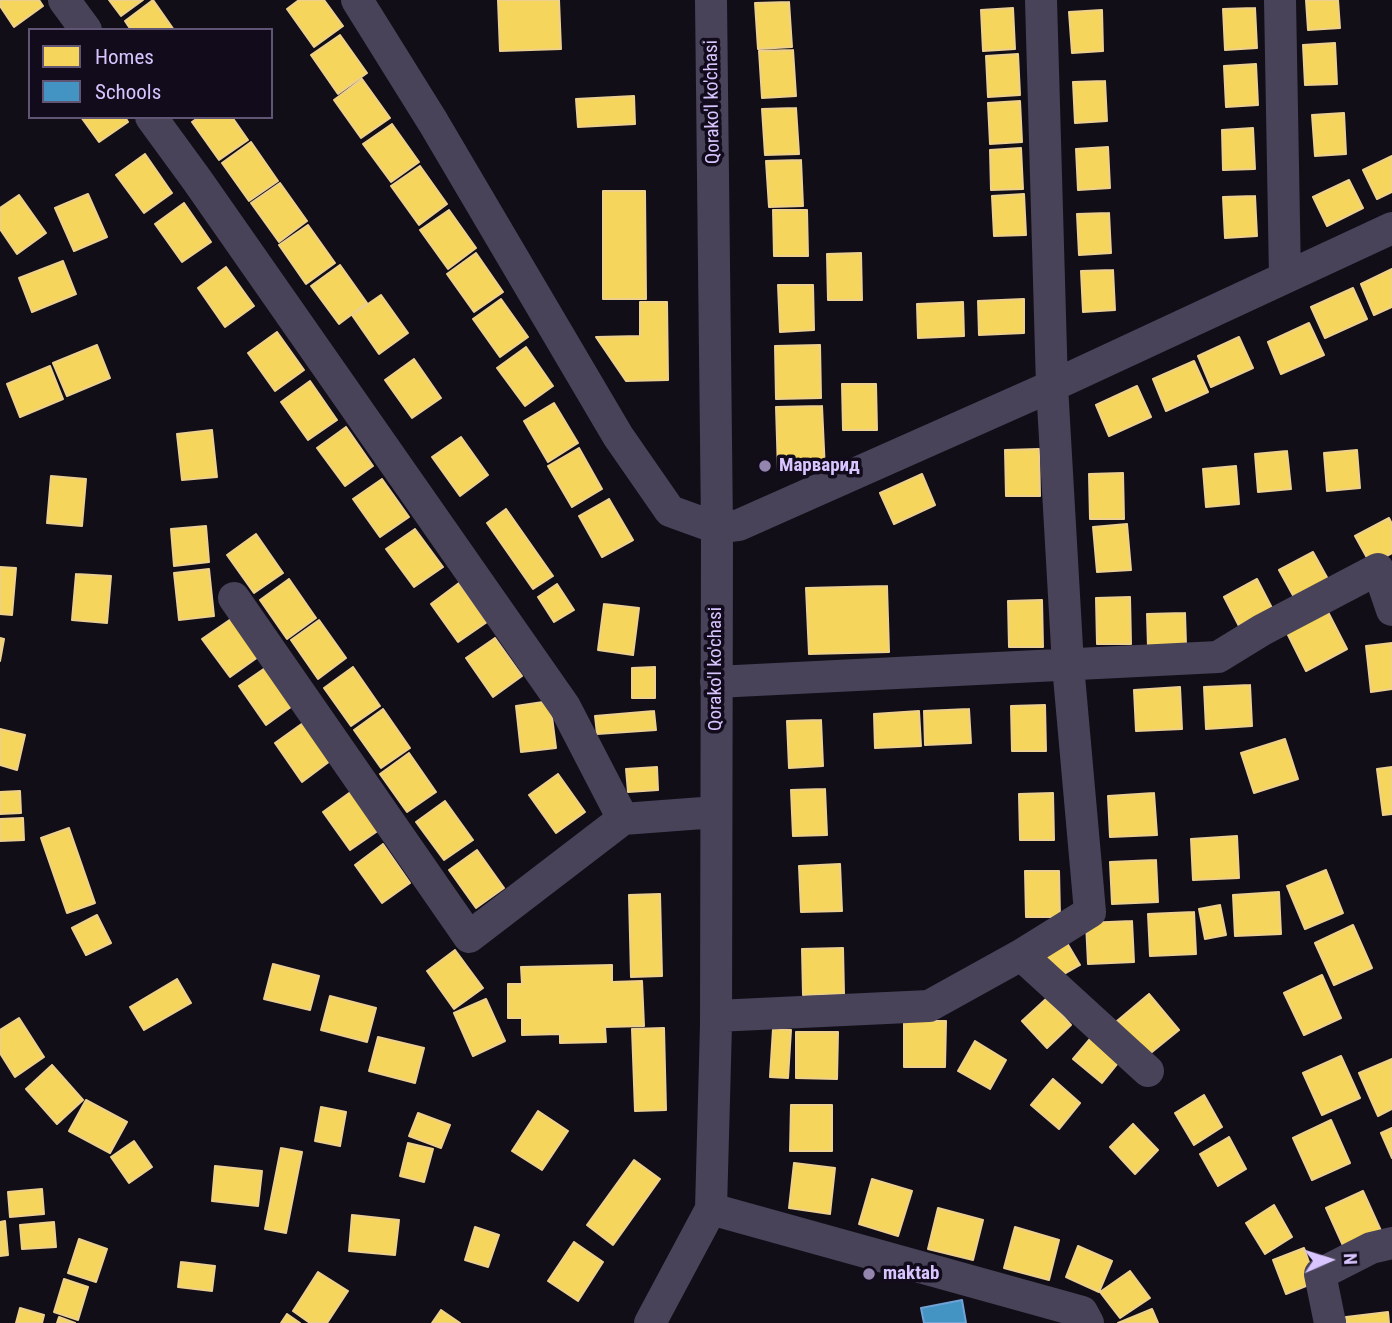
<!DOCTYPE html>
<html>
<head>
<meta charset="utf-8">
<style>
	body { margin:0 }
	#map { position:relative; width:1392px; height:1323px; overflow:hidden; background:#120e18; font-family:"Roboto Condensed",sans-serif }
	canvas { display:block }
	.legend { position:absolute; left:28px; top:28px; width:245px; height:91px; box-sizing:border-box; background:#110b1b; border:2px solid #615576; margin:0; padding:9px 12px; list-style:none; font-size:21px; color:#d8c5ff }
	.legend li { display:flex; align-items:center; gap:14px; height:35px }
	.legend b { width:35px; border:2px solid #615576 }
	.north { position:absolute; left:1294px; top:1225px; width:70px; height:70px; -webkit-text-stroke:5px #110b1b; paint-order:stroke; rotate:87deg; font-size:19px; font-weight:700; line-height:28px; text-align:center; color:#d8c5ff }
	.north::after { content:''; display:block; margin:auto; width:24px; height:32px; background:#d8c5ff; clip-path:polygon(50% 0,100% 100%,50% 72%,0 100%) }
</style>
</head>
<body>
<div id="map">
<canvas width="1392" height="1323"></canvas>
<ul class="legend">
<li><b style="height:19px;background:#f6d55c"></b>Homes</li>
<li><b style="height:19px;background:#4393c3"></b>Schools</li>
</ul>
<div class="north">N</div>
</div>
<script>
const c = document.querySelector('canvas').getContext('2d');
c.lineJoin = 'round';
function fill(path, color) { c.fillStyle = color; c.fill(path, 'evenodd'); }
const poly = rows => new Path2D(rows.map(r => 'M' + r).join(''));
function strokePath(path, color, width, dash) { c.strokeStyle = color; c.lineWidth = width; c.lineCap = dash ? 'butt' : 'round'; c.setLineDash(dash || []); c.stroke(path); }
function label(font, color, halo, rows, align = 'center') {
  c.font = font + ' "Roboto Condensed",sans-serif'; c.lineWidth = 7; c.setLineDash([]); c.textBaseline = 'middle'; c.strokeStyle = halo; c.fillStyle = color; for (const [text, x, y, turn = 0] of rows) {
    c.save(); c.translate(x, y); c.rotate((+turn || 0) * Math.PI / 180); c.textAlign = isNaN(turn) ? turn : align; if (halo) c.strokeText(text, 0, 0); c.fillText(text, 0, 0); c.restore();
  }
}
const homes = poly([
	[0,0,39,0,43,6,14,27,0,6,0,0],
	[109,0,143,0,121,16,109,0],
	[153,0,174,30,131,30,125,21,153,0],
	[299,0,324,0,343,26,314,47,287,9,299,0],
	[498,0,559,0,561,49,500,51,498,0],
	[1306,0,1338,0,1340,28,1308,30,1306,0],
	[789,2,792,47,758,49,755,3,789,2],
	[1013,8,1015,49,983,51,981,10,1013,8],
	[1255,8,1257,48,1225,50,1223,9,1255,8],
	[1102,10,1103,51,1072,53,1069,12,1102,10],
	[340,35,367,73,338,94,311,55,340,35],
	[1335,43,1337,84,1305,85,1303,45,1335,43],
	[793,50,796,96,762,98,759,51,793,50],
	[1018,54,1020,95,988,97,986,56,1018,54],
	[1256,64,1258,105,1226,107,1224,66,1256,64],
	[362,79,390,118,361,138,334,100,362,79],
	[1105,81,1107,121,1075,123,1073,82,1105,81],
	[634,96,635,124,578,127,576,99,634,96],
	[1020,101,1022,142,990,144,988,103,1020,101],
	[796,108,799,154,765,155,762,109,796,108],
	[1344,113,1346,154,1315,156,1312,115,1344,113],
	[81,117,125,117,128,122,99,142,81,117],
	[199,117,232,117,248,140,219,160,192,122,199,117],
	[392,124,419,162,391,182,363,144,392,124],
	[1253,128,1255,169,1223,170,1222,130,1253,128],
	[251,142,278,181,249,201,222,163,251,142],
	[1108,147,1110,188,1078,190,1076,149,1108,147],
	[1021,148,1023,189,991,190,990,150,1021,148],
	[145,154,172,193,144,213,116,175,145,154],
	[1392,156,1392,192,1377,199,1363,170,1392,156],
	[801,160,803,206,769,207,766,161,801,160],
	[420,166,447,204,419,225,391,186,420,166],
	[1349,180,1363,208,1327,226,1313,197,1349,180],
	[280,183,307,221,279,242,251,203,280,183],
	[603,191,645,191,646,299,603,299,603,191],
	[88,194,107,237,74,251,55,208,88,194],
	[1024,194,1026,235,994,236,992,196,1024,194],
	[19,195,46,233,17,254,0,229,0,208,19,195],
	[1255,196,1257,236,1225,238,1223,197,1255,196],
	[184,203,211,242,182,262,155,224,184,203],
	[449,210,476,248,448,269,420,230,449,210],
	[773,210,807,210,808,256,774,256,773,210],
	[1109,213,1111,253,1079,255,1077,214,1109,213],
	[308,225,335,263,306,284,279,245,308,225],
	[476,253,503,292,474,312,447,274,476,253],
	[861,253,862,300,828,300,827,254,861,253],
	[63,261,76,294,32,312,19,278,63,261],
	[340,265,367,303,339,324,311,286,340,265],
	[226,267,254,306,225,327,198,288,226,267],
	[1392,269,1392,307,1374,315,1361,284,1392,269],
	[1113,270,1115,310,1083,312,1081,271,1113,270],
	[778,285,813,285,814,330,780,332,778,285],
	[1353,288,1367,319,1325,338,1311,307,1353,288],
	[381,295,408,333,379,354,352,315,381,295],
	[501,299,528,337,500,357,473,319,501,299],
	[1024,299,1024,333,979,335,978,301,1024,299],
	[640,302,667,302,668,380,626,381,596,337,640,336,640,302],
	[963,302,964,336,918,338,917,304,963,302],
	[1309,323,1324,355,1281,374,1268,342,1309,323],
	[277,332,304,370,275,391,248,353,277,332],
	[1239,337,1253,368,1211,387,1198,356,1239,337],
	[97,345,110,378,67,396,53,363,97,345],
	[820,345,821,398,776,399,775,346,820,345],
	[526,347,553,386,525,406,497,368,526,347],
	[414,359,441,398,412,418,385,380,414,359],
	[1194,361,1208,392,1166,411,1153,379,1194,361],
	[50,366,63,399,20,417,7,384,50,366],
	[310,381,337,420,308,440,281,402,310,381],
	[842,384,876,384,877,430,843,430,842,384],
	[1137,386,1151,417,1109,436,1096,405,1137,386],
	[554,403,578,443,548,462,524,421,554,403],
	[822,406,825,471,778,472,776,407,822,406],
	[346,427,373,466,345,486,317,448,346,427],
	[212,430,217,477,182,480,177,434,212,430],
	[461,437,488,475,460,496,432,457,461,437],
	[579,448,602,489,572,507,548,466,579,448],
	[1039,449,1040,496,1006,496,1005,450,1039,449],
	[1357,450,1360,488,1327,491,1324,453,1357,450],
	[1287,451,1291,489,1258,492,1255,454,1287,451],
	[1236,466,1239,504,1206,507,1203,469,1236,466],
	[1123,473,1124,519,1090,519,1089,474,1123,473],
	[922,474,935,505,894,524,880,493,922,474],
	[51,476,86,479,82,526,47,523,51,476],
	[382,479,409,517,380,537,353,499,382,479],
	[609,499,633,540,602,557,579,516,609,499],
	[506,509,553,576,533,589,487,523,506,509],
	[1389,518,1392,524,1392,553,1371,565,1355,536,1389,518],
	[1127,524,1131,570,1097,572,1093,527,1127,524],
	[206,526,209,562,174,566,171,529,206,526],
	[415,529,443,567,414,587,386,549,415,529],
	[256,534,283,573,254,593,227,555,256,534],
	[1313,552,1329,581,1295,599,1279,570,1313,552],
	[0,567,16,568,12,615,0,614,0,567],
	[209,569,214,616,179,620,174,573,209,569],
	[76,574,111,576,107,623,72,620,76,574],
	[289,579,316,618,287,639,260,600,289,579],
	[1257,579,1272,608,1239,626,1224,597,1257,579],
	[459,583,487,622,458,642,431,604,459,583],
	[557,584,574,610,554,622,538,597,557,584],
	[887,586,889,652,809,654,806,588,887,586],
	[1130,597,1131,644,1097,644,1096,598,1130,597],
	[1042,600,1043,647,1009,647,1008,601,1042,600],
	[604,604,639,608,633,655,598,650,604,604],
	[1328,612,1347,649,1306,671,1287,633,1328,612],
	[1185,613,1186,645,1148,647,1147,614,1185,613],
	[231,619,258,657,230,677,202,639,231,619],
	[319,620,346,658,318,679,291,640,319,620],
	[0,638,4,639,0,661,0,638],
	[495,638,522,676,493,697,466,658,495,638],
	[1392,643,1392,689,1371,692,1366,646,1392,643],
	[268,666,295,704,266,725,239,686,268,666],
	[353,667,380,706,351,726,324,688,353,667],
	[655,667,655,698,632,698,632,668,655,667],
	[1250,685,1252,726,1206,729,1204,687,1250,685],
	[1180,687,1182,729,1136,731,1134,690,1180,687],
	[550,701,556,748,521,752,516,706,550,701],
	[1045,705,1046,751,1012,751,1011,706,1045,705],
	[383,709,410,748,381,768,354,730,383,709],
	[969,709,971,743,925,745,924,711,969,709],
	[654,711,656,730,597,734,595,716,654,711],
	[919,711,921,746,875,748,874,714,919,711],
	[821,720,823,766,789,768,787,721,821,720],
	[303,723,330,761,302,782,275,743,303,723],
	[0,729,25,735,17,770,0,765,0,729],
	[1285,739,1298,779,1254,793,1241,753,1285,739],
	[409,753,436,792,407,812,380,774,409,753],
	[657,767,658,790,628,792,626,769,657,767],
	[1392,767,1392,814,1383,815,1377,769,1392,767],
	[558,774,585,812,556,833,529,795,558,774],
	[825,789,827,835,793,836,791,790,825,789],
	[20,791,21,813,0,814,0,792,20,791],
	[352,791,379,830,350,850,323,812,352,791],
	[1053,793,1054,840,1020,840,1019,794,1053,793],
	[1154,793,1157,835,1110,837,1108,796,1154,793],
	[445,801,473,840,444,860,416,822,445,801],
	[23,818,24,840,0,841,0,819,23,818],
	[69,828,95,903,67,913,41,838,69,828],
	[1237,836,1239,878,1193,880,1191,839,1237,836],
	[383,844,410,883,382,903,355,865,383,844],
	[477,850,504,888,476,908,449,870,477,850],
	[1156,860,1158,902,1112,904,1110,862,1156,860],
	[840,864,842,911,801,912,799,866,840,864],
	[1326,870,1343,913,1305,929,1287,886,1326,870],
	[1025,871,1059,871,1060,917,1026,917,1025,871],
	[1279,892,1281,934,1235,936,1233,895,1279,892],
	[660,894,662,976,631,977,629,895,660,894],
	[1220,905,1226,935,1205,939,1199,909,1220,905],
	[1194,912,1196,954,1150,956,1148,914,1194,912],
	[97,915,111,943,86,955,72,928,97,915],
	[1132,921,1134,962,1088,964,1086,923,1132,921],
	[1353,925,1372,968,1334,985,1315,943,1353,925],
	[1067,943,1080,965,1057,978,1044,956,1067,943],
	[843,948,844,994,803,995,802,949,843,948],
	[455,950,483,988,454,1009,427,971,455,950],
	[273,964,319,976,310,1010,264,999,273,964],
	[612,965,612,982,642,981,644,1026,605,1027,606,1042,560,1043,560,1034,522,1035,522,1018,508,1018,508,984,522,984,521,967,612,965],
	[1322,975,1341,1018,1304,1035,1284,993,1322,975],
	[177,979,191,1003,144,1030,130,1007,177,979],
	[1149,994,1179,1030,1147,1056,1117,1021,1149,994],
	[330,996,376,1008,367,1042,321,1030,330,996],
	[1047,998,1071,1025,1047,1048,1022,1021,1047,998],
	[486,999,505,1041,473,1056,454,1013,486,999],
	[19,1018,44,1057,15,1077,0,1053,0,1030,19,1018],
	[904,1021,946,1021,945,1067,904,1067,904,1021],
	[664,1028,666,1110,635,1111,632,1029,664,1028],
	[773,1029,791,1030,788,1078,770,1077,773,1029],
	[796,1032,838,1032,837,1079,796,1078,796,1032],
	[1095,1033,1122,1058,1102,1083,1073,1059,1095,1033],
	[378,1037,424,1048,415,1083,369,1071,378,1037],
	[975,1041,1006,1060,990,1089,958,1071,975,1041],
	[1341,1056,1360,1098,1322,1115,1303,1073,1341,1056],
	[1392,1059,1392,1109,1378,1116,1359,1073,1392,1059],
	[52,1065,83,1100,57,1124,26,1089,52,1065],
	[1053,1079,1080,1103,1059,1129,1031,1105,1053,1079],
	[1204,1095,1222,1127,1194,1145,1175,1113,1204,1095],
	[86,1100,127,1122,110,1153,69,1131,86,1100],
	[791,1105,832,1105,832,1151,790,1151,791,1105],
	[321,1107,346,1112,340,1146,315,1141,321,1107],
	[538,1111,568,1131,542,1170,512,1151,538,1111],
	[418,1113,450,1125,441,1148,409,1136,418,1113],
	[1331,1120,1350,1163,1312,1180,1293,1138,1331,1120],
	[1133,1124,1158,1150,1135,1174,1110,1147,1133,1124],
	[1392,1128,1392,1158,1381,1133,1392,1128],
	[1229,1137,1246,1169,1218,1186,1200,1154,1229,1137],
	[134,1141,152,1167,129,1183,111,1157,134,1141],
	[408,1143,433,1149,424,1182,400,1176,408,1143],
	[281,1148,302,1152,286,1233,265,1229,281,1148],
	[634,1160,660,1179,613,1245,587,1225,634,1160],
	[794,1163,835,1168,830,1214,789,1208,794,1163],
	[215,1166,262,1171,258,1206,212,1201,215,1166],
	[872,1179,912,1191,898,1236,859,1224,872,1179],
	[42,1189,44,1214,10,1217,8,1192,42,1189],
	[1363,1191,1382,1233,1345,1250,1326,1208,1363,1191],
	[1274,1205,1292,1237,1265,1254,1246,1223,1274,1205],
	[938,1208,983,1220,973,1260,928,1249,938,1208],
	[352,1215,399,1220,395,1255,349,1251,352,1215],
	[5,1221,8,1255,0,1256,0,1222,5,1221],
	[54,1222,56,1247,22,1249,20,1225,54,1222],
	[475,1227,499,1235,488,1267,465,1260,475,1227],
	[1015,1227,1059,1240,1049,1280,1004,1268,1015,1227],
	[79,1239,107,1249,96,1282,68,1273,79,1239],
	[574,1242,603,1262,578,1301,548,1281,574,1242],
	[1078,1246,1112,1261,1099,1292,1066,1277,1078,1246],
	[1304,1248,1316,1282,1286,1294,1273,1260,1304,1248],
	[181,1262,215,1266,212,1291,178,1287,181,1262],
	[1130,1271,1150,1298,1120,1318,1100,1292,1130,1271],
	[318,1272,348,1291,327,1323,310,1323,293,1311,318,1272],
	[64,1279,88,1287,78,1320,54,1312,64,1279],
	[20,1308,44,1315,42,1323,16,1323,20,1308],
	[1152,1309,1158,1323,1118,1323,1152,1309],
	[441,1310,460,1323,432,1323,441,1310],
	[1388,1312,1389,1323,1347,1323,1346,1317,1388,1312],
	[287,1314,300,1323,281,1323,287,1314],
	[59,1317,75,1323,57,1323,59,1317]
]);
const schools = poly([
	[962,1300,966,1323,924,1323,921,1308,962,1300]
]);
const minor = poly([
	[64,0,86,30],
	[357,0,433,122,618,436,670,511,717,528,739,525,1052,386,1392,228],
	[1280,0,1285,277],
	[151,117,197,180,565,707,623,819,716,812],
	[234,598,469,937,623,819],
	[716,682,1218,657,1262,630,1378,569,1392,610],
	[1021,955,1148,1071],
	[716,1016,929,1006,1021,955,1090,912,1068,665,1052,386,1041,0],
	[711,1209,1082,1312,1088,1323],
	[650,1323,711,1209,716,1025,717,528,711,0],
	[1330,1323,1320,1274,1371,1248,1392,1243]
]);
const markers = [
	[765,466,7,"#9385ae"],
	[869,1274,7,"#9385ae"]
];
const streetNames = [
	["Qorako'l ko'chasi",713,102,-91],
	["Qorako'l ko'chasi",716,669,-90]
];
const poiNames = [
	["Марварид",779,466],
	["maktab",883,1274]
];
fill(homes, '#f6d55c');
strokePath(homes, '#edd08d', 2);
fill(schools, '#4393c3');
strokePath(schools, '#70a2d5', 2);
strokePath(minor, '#484359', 32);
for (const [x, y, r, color] of markers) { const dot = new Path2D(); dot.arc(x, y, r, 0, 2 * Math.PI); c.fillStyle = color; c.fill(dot); strokePath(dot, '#110b1b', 2.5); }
label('19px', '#d8c5ff', '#110b1b', streetNames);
label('bold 19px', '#d8c5ff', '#110b1b', poiNames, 'left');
</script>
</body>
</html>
